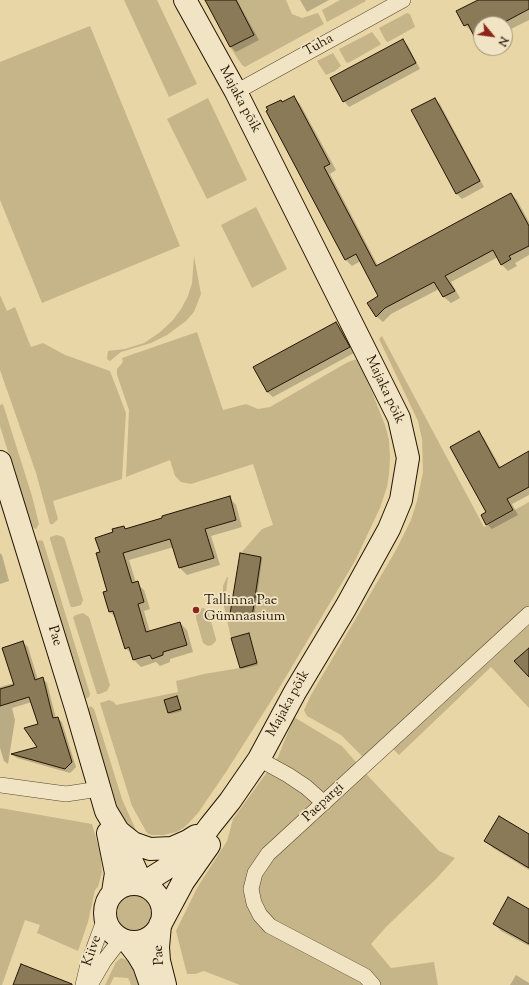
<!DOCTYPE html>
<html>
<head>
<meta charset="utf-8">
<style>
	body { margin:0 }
	#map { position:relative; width:529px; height:985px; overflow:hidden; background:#e8d6a6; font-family:"Sorts Mill Goudy",serif }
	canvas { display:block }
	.north { position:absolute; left:473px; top:16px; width:40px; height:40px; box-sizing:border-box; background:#f0e4c5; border:1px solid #9f9278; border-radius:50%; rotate:119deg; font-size:11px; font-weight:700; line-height:16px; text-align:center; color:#251604 }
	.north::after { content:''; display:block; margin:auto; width:14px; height:18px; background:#8f2418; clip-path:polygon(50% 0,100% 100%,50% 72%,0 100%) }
</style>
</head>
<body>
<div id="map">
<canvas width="529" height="985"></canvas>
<div class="north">N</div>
</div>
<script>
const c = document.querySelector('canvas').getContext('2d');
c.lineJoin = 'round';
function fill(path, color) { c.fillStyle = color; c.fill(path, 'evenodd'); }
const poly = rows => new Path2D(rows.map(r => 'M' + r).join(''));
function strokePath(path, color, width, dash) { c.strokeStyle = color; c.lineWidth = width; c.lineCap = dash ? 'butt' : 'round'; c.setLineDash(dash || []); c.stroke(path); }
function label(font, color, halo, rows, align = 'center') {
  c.font = font + ' "Sorts Mill Goudy",serif'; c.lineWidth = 3.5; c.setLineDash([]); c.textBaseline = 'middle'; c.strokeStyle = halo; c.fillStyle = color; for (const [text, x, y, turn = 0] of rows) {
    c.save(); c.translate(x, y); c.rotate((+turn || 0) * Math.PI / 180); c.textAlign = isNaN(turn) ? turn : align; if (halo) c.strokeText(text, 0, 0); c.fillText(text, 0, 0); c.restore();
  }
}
const green = poly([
	[124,0,157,0,197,84,169,97],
	[236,0,286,0,292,14,302,18,318,13,324,24,245,67,242,65,230,47,254,35],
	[340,0,365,0,366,1,327,22,322,10],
	[407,13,410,14,415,27,388,42,386,41,379,28],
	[90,26,180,246,42,303,0,200,0,62],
	[372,32,381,44,380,45,348,63,346,62,339,49],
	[333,53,341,66,335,71,326,75,317,61],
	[208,98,247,180,207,199,167,119],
	[256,207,287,269,252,288,221,225],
	[194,256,201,294,194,312,186,321,167,335,151,343,121,352,110,361,107,359,108,351,125,349,144,343,159,333,173,320,181,309,188,296,192,283],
	[0,295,7,311,15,307,31,347,43,343,65,355,110,371,126,413,122,479,53,501,58,519,53,524,50,524,36,473,0,370],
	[197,332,223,410,246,404,258,409,270,407,348,362,357,359,372,392,385,425,389,440,390,458,389,474,387,487,380,508,355,561,278,690,226,772,198,813,186,826,177,832,163,835,151,835,147,833,132,806,100,703,109,700,114,702,116,705,178,692,176,681,204,674,240,668,257,663,249,633,231,638,223,602,223,586,227,577,228,577,225,601,232,602,230,614,252,617,261,557,241,553,262,529,273,525,253,464,191,484,181,482,175,476,170,460,126,477,129,410,117,375,117,369,123,362,122,358],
	[382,336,484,527,529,502,529,708,491,667,399,755,388,744,363,757,341,735,307,716,304,710,311,695,396,550,411,520,417,501,423,472,422,439,418,421,379,339],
	[3,404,32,496,39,524,36,529,33,528,25,507,0,426,0,405],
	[57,535,63,537,65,540,83,600,81,605,74,607,71,607,70,605,50,539,50,537],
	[40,540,43,541,90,694,89,697,85,699,36,542],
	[203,608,208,611,216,639,216,641,212,645,208,646,203,643,196,618,196,613,200,609],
	[83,613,89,617,110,685,107,691,100,694,97,694,73,617,76,615],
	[91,706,94,709,122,799,139,837,124,824,118,809,87,709],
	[294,717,342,746,369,777,439,851,455,858,436,879,386,927,371,944,391,968,434,962,438,985,240,985,204,971,195,974,187,974,176,931,197,888,227,841,233,819,278,757],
	[0,808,92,824,100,852,102,872,98,887,95,890,88,922,78,951,37,933,40,925,25,920,2,985,0,985],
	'117 913a18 18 0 1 1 36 0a18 18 0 1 1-36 0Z',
	[121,958,127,960,131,964,139,985,131,985,128,978,114,977,110,985,105,985,116,962]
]);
const shadow = poly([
	[206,0,237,0,259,40,236,52,231,47],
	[300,0,329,0,307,12],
	[479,0,529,0,529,20,505,32,505,24,481,24,481,42,473,32,472,32,465,25],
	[403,40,408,46,420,69,349,107,344,101],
	[294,97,300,104,336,170,330,174,378,266,511,194,517,200,529,222,529,255,515,263,517,266,508,271,501,264,498,257,451,282,460,298,451,303,444,297,439,289,391,314,383,322,376,316,380,296,361,261,352,266,346,260,267,112],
	[435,99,440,104,484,187,462,199,456,193],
	[336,323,341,328,354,353,273,397,267,392,254,368],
	[479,433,484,438,501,468,529,452,529,495,512,504,518,515,492,529,487,524,488,512],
	[229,497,236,505,242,527,211,536,220,565,187,575,180,568,174,547,129,560,136,583,144,590,150,609,144,611,150,632,180,623,187,630,193,652,170,659,170,662,160,666,156,662,141,667,134,660,132,655,126,648,116,618,110,612,105,593,109,592,101,553,114,533,124,527,126,529],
	[0,553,2,555,9,581,0,584],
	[261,557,262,559,254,618,232,615,231,614],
	[248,634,258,665,242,669,241,668],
	[23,642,28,647,38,680,43,679,47,683,56,718,57,718,62,722,76,767,70,773,17,758,13,755,39,747,39,724,32,702,12,708,15,720,8,764,4,761,0,748,0,687,14,683],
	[177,697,182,711,170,714,165,701],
	[529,835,529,870,493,848,486,841],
	[529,910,529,946,501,931,494,924],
	[516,975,529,983,529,985,510,985]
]);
const building = poly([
	[205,0,236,0,254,35,230,47,205,0],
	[478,0,529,0,529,9,501,24,481,24,481,50,468,24,464,26,456,11,478,0],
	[403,39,416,63,343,102,330,78,403,39],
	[294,96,330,164,324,167,376,266,511,193,529,226,529,246,509,256,511,259,501,265,493,250,445,276,455,291,443,297,434,282,385,308,376,317,367,303,378,296,356,254,345,260,266,111,268,110,266,107,281,100,282,102,294,96],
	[435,98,480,181,456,194,411,110,435,98],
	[336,322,350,347,267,392,253,367,336,322],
	[479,431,499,468,529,451,529,487,507,499,513,510,486,525,481,515,486,512,450,447,479,431],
	[230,496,236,520,205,529,214,558,179,568,170,539,123,553,132,583,138,581,144,602,138,604,146,632,180,622,187,645,163,652,163,655,152,659,150,655,133,660,129,647,125,649,113,611,109,612,103,592,107,591,96,553,100,552,95,538,113,532,112,529,124,526,125,529,162,518,162,516,230,496],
	[240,553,261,557,252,617,230,614,240,553],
	[249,633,257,663,240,668,231,638,249,633],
	[23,641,35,680,43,677,53,718,58,717,72,762,65,769,11,754,37,747,24,728,38,724,29,697,0,706,0,689,14,685,2,648,23,641],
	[529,648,529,677,514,661,529,648],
	[177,696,181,709,168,713,164,700,177,696],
	[499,816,529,834,529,868,484,841,499,816],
	[508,897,529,909,529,944,493,924,508,897],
	[21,964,72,984,72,985,13,985,21,964]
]);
const street = poly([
	[236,92,403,0],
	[259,759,288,775,306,787,324,803],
	[0,785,66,794,99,789],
	[83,985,88,964,105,918],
	[90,985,104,961,121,939],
	[373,985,365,976,270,926,260,915,254,903,251,889,255,873,268,854,529,614]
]);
const secondary = poly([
	[0,462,76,708,106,811,118,831,142,884],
	[118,831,133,843,150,849,172,848,188,841,196,836],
	[108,833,116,873,113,892],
	'105 913a29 29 0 1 1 58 0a29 29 0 1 1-58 0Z',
	[142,884,175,863,194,848,210,826,230,801,259,759,295,692,346,607,389,529,401,500,408,458,399,418,236,92,185,0],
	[128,942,138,955,144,965,151,985],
	[165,985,159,961,158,947,160,925,183,882,209,845]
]);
const markers = [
	[196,610,4,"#8f2418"]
];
const streetNames = [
	["Tuha",319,46,-29],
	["Majaka põik",239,100,62],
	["Majaka põik",384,390,65],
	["Pae",54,636,73],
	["Majaka põik",289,704,-61],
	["Paepargi",324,803,-43],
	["Kiive",93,951,-71],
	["Pae",160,955,-94]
];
const poiNames = [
	["Tallinna Pae",204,602],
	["Gümnaasium",204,618]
];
fill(green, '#c7b58a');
fill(shadow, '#0003');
fill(building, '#8a7a58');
strokePath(building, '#251604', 1);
strokePath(street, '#56462c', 16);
strokePath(secondary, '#251604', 24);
strokePath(street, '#f0e4c5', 15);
strokePath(secondary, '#f0e4c5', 22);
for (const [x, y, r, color] of markers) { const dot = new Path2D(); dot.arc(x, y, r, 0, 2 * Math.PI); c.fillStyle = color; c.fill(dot); strokePath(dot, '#f0e4c5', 1.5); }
label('14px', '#251604', '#f0e4c5', streetNames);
label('14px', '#251604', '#f0e4c5', poiNames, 'left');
</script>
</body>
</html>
